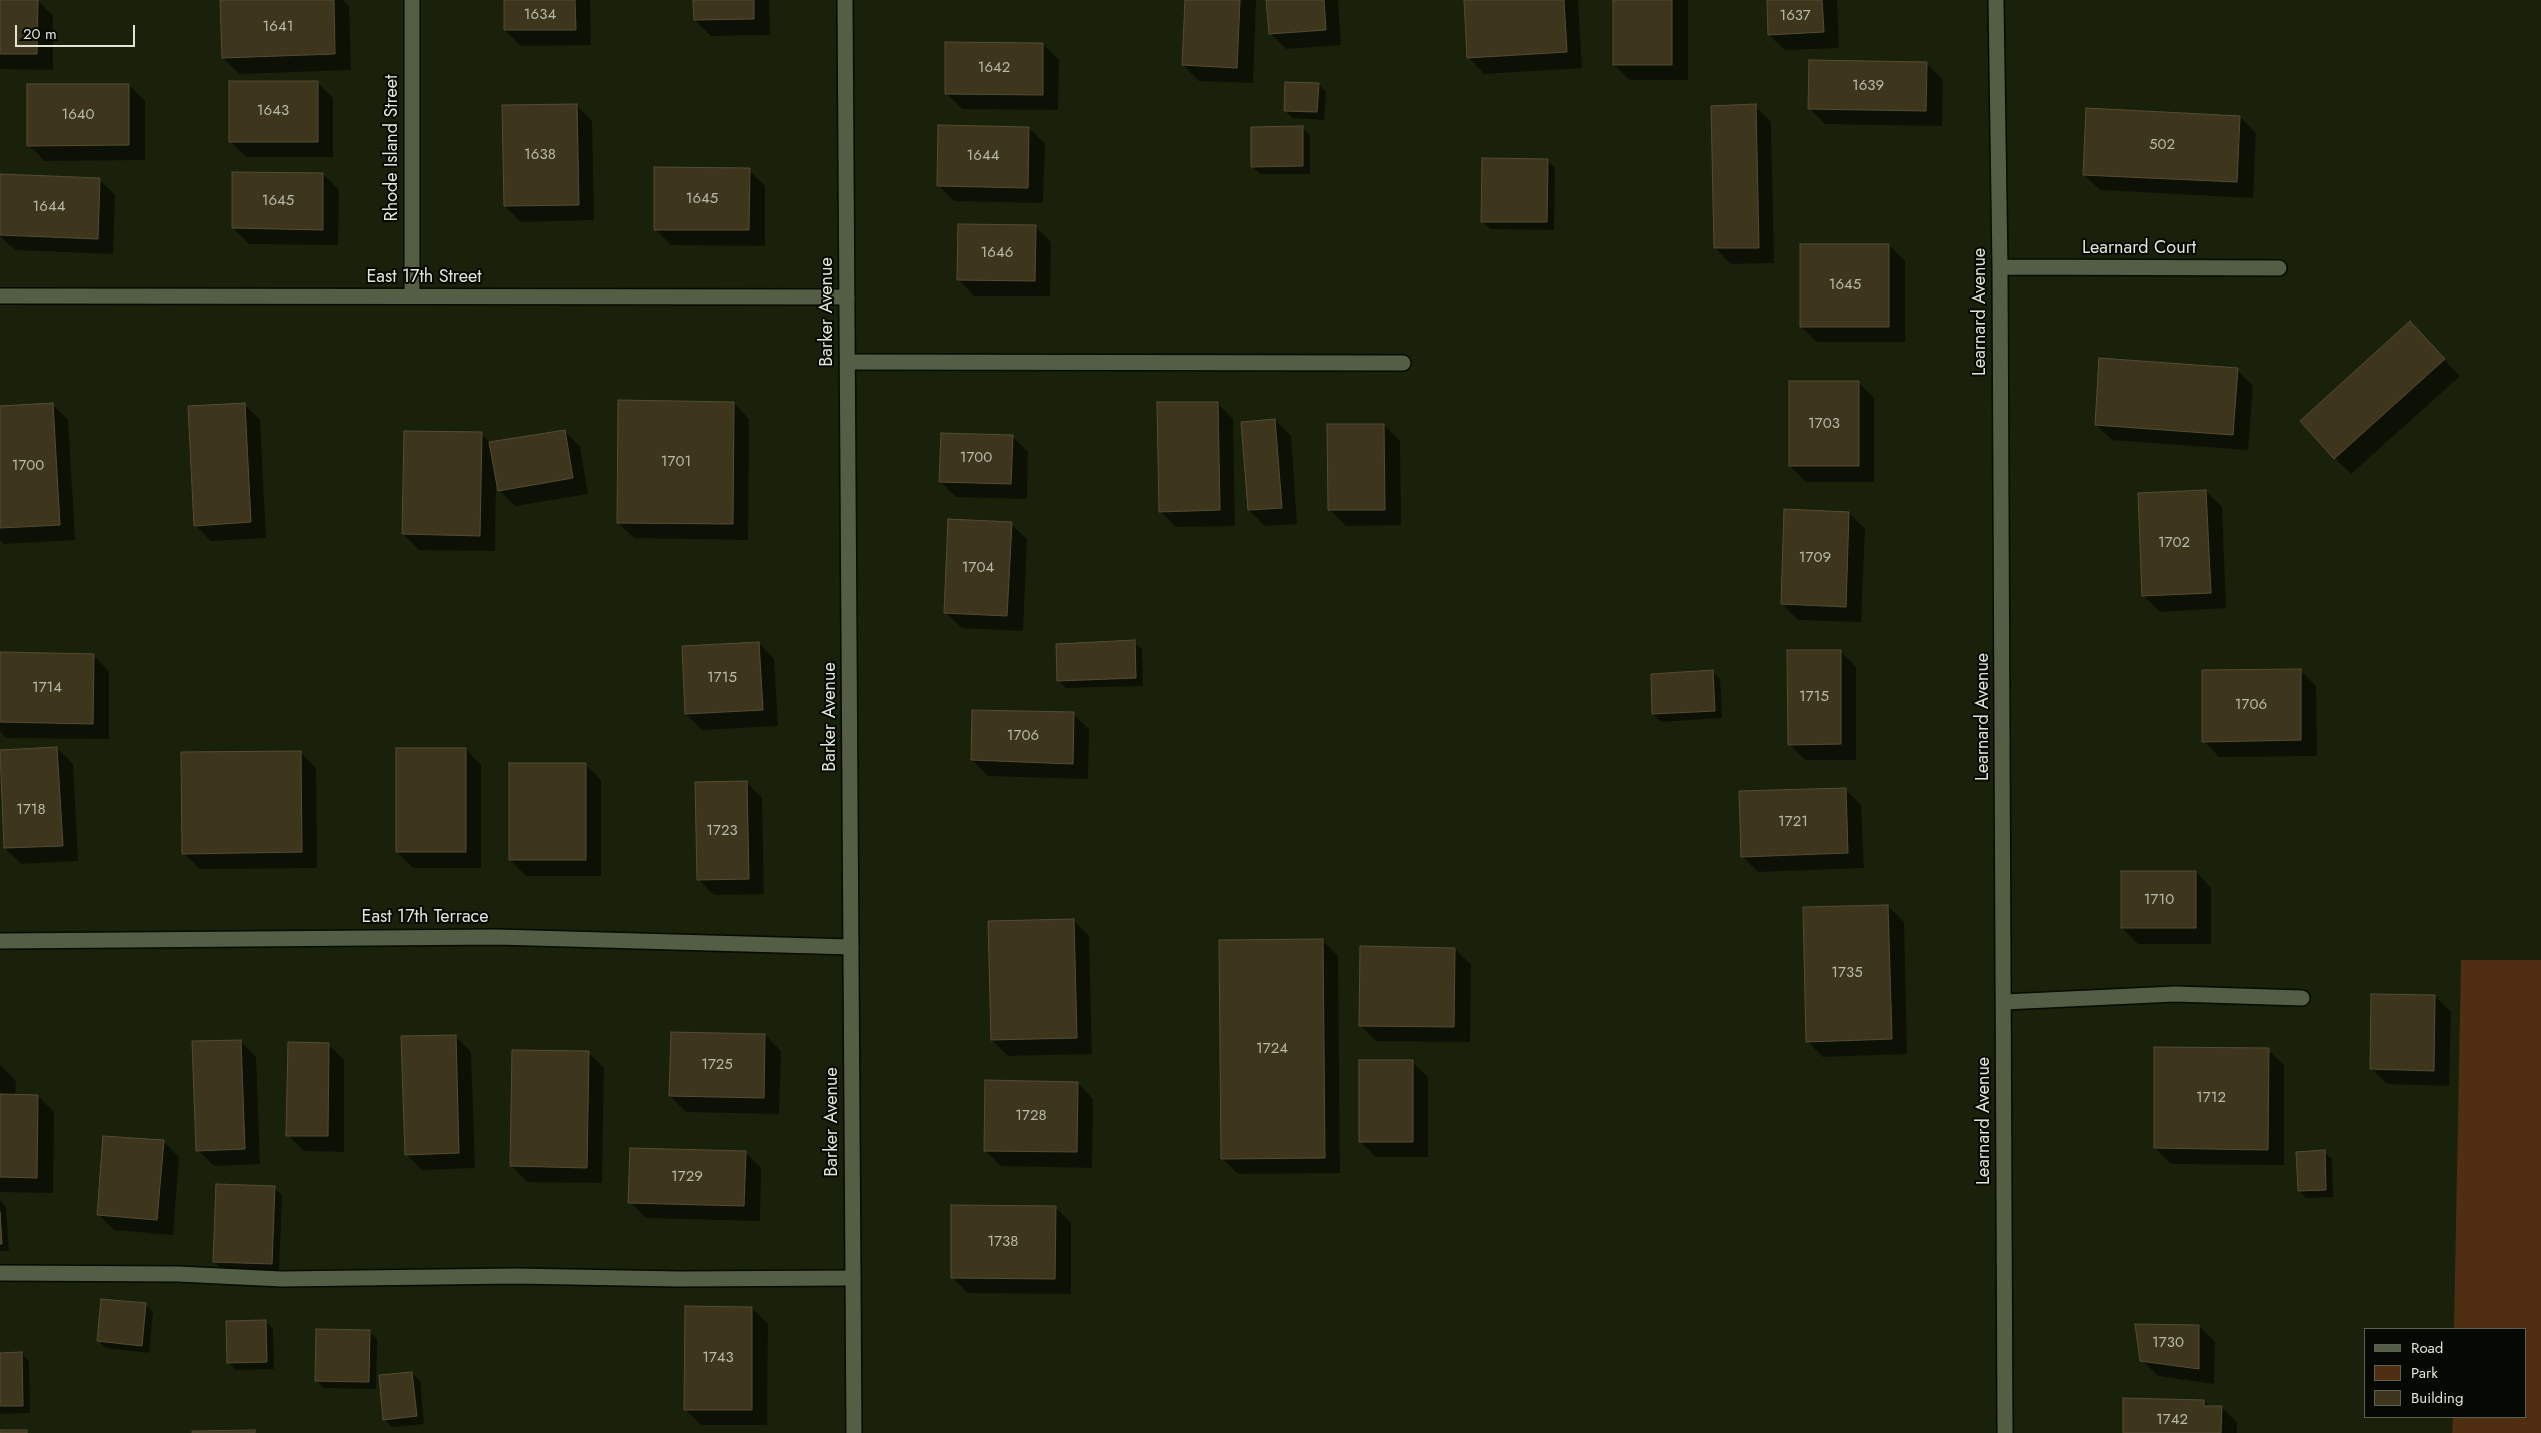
<!DOCTYPE html>
<html>
<head>
<meta charset="utf-8">
<style>
	body { margin:0 }
	#map { position:relative; width:2541px; height:1433px; overflow:hidden; background:#19210b; font-family:Jost,sans-serif }
	canvas { display:block }
	.legend { position:absolute; left:2364px; top:1328px; width:162px; height:90px; box-sizing:border-box; background:#060903; border:1px solid #5c6157; margin:0; padding:6px 9px; list-style:none; font-size:15px; color:#dee5d6 }
	.legend li { display:flex; align-items:center; gap:10px; height:25px }
	.legend b { width:25px; border:1px solid #5c6157 }
	.scale { position:absolute; left:15px; top:25px; width:120px; height:22px; box-sizing:border-box; border:2px solid #dee5d6; border-top:0; padding-left:6px; font-size:15px; line-height:18px; white-space:nowrap; color:#dee5d6; -webkit-text-stroke:4px #060903; paint-order:stroke }
</style>
</head>
<body>
<div id="map">
<canvas width="2541" height="1433"></canvas>
<ul class="legend">
<li><b style="height:6px;background:#535e45"></b>Road</li>
<li><b style="height:14px;background:#502e12"></b>Park</li>
<li><b style="height:14px;background:#3d351c"></b>Building</li>
</ul>
<div class="scale">20 m</div>
</div>
<script>
const c = document.querySelector('canvas').getContext('2d');
c.lineJoin = 'round';
function fill(path, color) { c.fillStyle = color; c.fill(path, 'evenodd'); }
const poly = rows => new Path2D(rows.map(r => 'M' + r).join(''));
function strokePath(path, color, width, dash) { c.strokeStyle = color; c.lineWidth = width; c.lineCap = dash ? 'butt' : 'round'; c.setLineDash(dash || []); c.stroke(path); }
function label(font, color, halo, rows, align = 'center') {
  c.font = font + ' Jost,sans-serif'; c.lineWidth = 4; c.setLineDash([]); c.textBaseline = 'middle'; c.strokeStyle = halo; c.fillStyle = color; for (const [text, x, y, turn = 0] of rows) {
    c.save(); c.translate(x, y); c.rotate((+turn || 0) * Math.PI / 180); c.textAlign = isNaN(turn) ? turn : align; if (halo) c.strokeText(text, 0, 0); c.fillText(text, 0, 0); c.restore();
  }
}
const green = poly([
	[2461,960,2541,960,2541,1433,2452,1433,2453,1417,2525,1417,2525,1329,2454,1329]
]);
const shadow = poly([
	[0,0,37,0,53,16,53,70,0,69],
	[221,0,343,0,349,6,351,70,239,74,223,58],
	[505,0,590,0,591,45,521,46,505,30],
	[695,0,769,0,770,35,711,36,695,20],
	[1186,0,1256,0,1253,83,1199,81,1183,65],
	[1267,0,1338,0,1341,45,1286,49,1270,33],
	[1465,0,1578,0,1582,68,1484,74,1469,58],
	[1614,0,1688,0,1688,80,1630,80,1614,65],
	[1768,0,1837,0,1839,48,1785,50,1769,35],
	[1043,44,1059,60,1058,110,962,109,946,93],
	[1927,64,1943,80,1942,126,1825,124,1810,109],
	[317,82,333,98,333,157,246,157,230,141],
	[1318,84,1326,92,1324,120,1293,118,1285,111],
	[129,85,145,101,145,160,44,161,29,145],
	[576,105,592,121,594,220,521,222,505,206],
	[1755,106,1771,122,1774,263,1731,264,1715,248],
	[2240,117,2256,133,2253,198,2100,190,2084,175],
	[1029,128,1045,144,1043,203,954,201,938,185],
	[1302,128,1310,135,1310,174,1260,174,1253,167],
	[1547,160,1555,168,1554,230,1490,229,1482,221],
	[749,170,765,186,765,246,671,245,655,229],
	[323,174,339,190,338,245,249,244,233,228],
	[99,179,115,195,113,254,15,250,0,236,0,209],
	[1035,226,1051,242,1050,296,974,296,959,280],
	[1889,245,1905,261,1905,342,1817,342,1801,327],
	[2410,323,2460,376,2351,474,2335,458],
	[2237,370,2253,386,2248,450,2112,440,2096,425],
	[1858,382,1874,398,1874,482,1806,482,1790,466],
	[734,403,749,419,748,540,634,538,618,523],
	[1217,403,1233,419,1235,526,1176,527,1160,511],
	[52,404,68,420,75,540,4,544,0,540,0,407],
	[244,404,260,420,266,538,211,541,195,525],
	[1275,420,1291,436,1297,524,1265,526,1249,510],
	[1384,425,1400,441,1401,525,1346,526,1330,510],
	[564,431,580,447,588,494,515,506,499,490,496,483,495,551,419,550,403,534,481,434,491,443],
	[1012,436,1028,452,1027,499,956,497,940,481],
	[2206,491,2222,507,2226,608,2160,612,2144,596],
	[1849,513,1865,529,1861,622,1798,620,1782,604],
	[1011,524,1027,539,1023,631,962,628,946,613],
	[1134,642,1142,649,1143,686,1066,688,1058,680],
	[759,643,774,659,778,726,702,730,686,714],
	[1840,651,1856,667,1856,760,1805,760,1789,744],
	[0,654,93,655,109,671,109,739,6,738,0,731],
	[2300,670,2316,686,2317,756,2219,757,2204,741],
	[1713,672,1720,679,1722,718,1661,722,1653,714],
	[1073,714,1089,729,1088,779,988,776,972,760],
	[57,748,73,764,78,861,21,864,5,848,0,751],
	[466,749,481,765,481,868,413,868,397,852],
	[300,752,316,768,317,868,200,869,184,853],
	[585,764,601,780,601,876,526,876,510,860],
	[747,782,762,798,764,894,714,895,698,879],
	[1845,789,1861,805,1864,868,1758,872,1742,856],
	[2196,872,2211,888,2211,944,2138,944,2122,928],
	[1888,906,1904,922,1907,1054,1823,1057,1807,1041],
	[1073,920,1089,936,1092,1054,1008,1056,992,1040],
	[1322,940,1338,956,1340,1173,1238,1174,1222,1158],
	[1455,949,1471,965,1470,1042,1376,1041,1360,1025],
	[2435,996,2451,1012,2449,1086,2387,1084,2371,1068],
	[765,1035,781,1051,779,1114,686,1112,670,1096],
	[455,1036,471,1052,475,1168,422,1170,406,1154],
	[240,1041,256,1057,260,1164,214,1166,198,1150],
	[328,1044,344,1060,344,1152,304,1151,288,1135],
	[2268,1050,2284,1065,2284,1165,2171,1164,2155,1148],
	[588,1052,604,1068,602,1183,527,1182,512,1166],
	[1412,1062,1428,1077,1428,1157,1376,1157,1360,1141],
	[0,1065,16,1081,15,1096,38,1096,54,1112,53,1193,0,1192],
	[1078,1083,1093,1099,1092,1168,1001,1166,985,1150],
	[163,1141,179,1157,173,1235,114,1230,98,1214],
	[745,1152,761,1168,760,1221,646,1218,630,1202],
	[2324,1152,2332,1159,2333,1197,2306,1198,2299,1190],
	[274,1187,282,1195,279,1271,222,1269,214,1262],
	[0,1200,6,1207,9,1251,0,1251],
	[1055,1207,1071,1223,1071,1294,968,1293,952,1277],
	[145,1304,153,1312,149,1353,106,1348,98,1340],
	[752,1308,768,1324,767,1425,701,1425,685,1409],
	[266,1321,273,1329,274,1369,236,1370,228,1362],
	[2199,1326,2215,1342,2214,1384,2158,1376,2142,1360],
	[369,1331,377,1339,376,1389,324,1388,316,1380],
	[21,1353,29,1361,30,1413,0,1414,0,1354],
	[412,1373,420,1381,424,1424,392,1427,384,1419],
	[2204,1401,2210,1407,2222,1407,2237,1423,2237,1433,2124,1433]
]);
const building = poly([
	[0,0,38,0,37,54,0,54,0,0],
	[220,0,334,0,335,54,222,58,220,0],
	[504,0,575,0,576,30,504,30,504,0],
	[693,0,754,0,754,19,694,20,693,0],
	[1185,0,1240,0,1237,68,1182,65,1185,0],
	[1266,0,1324,0,1326,30,1269,34,1266,0],
	[1464,0,1564,0,1567,52,1467,58,1464,0],
	[1613,0,1672,0,1672,65,1613,65,1613,0],
	[1767,0,1822,0,1824,32,1768,35,1767,0],
	[945,42,1043,43,1043,95,945,94,945,42],
	[1809,60,1927,62,1926,111,1808,109,1809,60],
	[229,81,318,81,318,142,229,142,229,81],
	[1285,82,1319,83,1317,112,1284,111,1285,82],
	[27,84,129,84,129,145,27,146,27,84],
	[577,104,579,205,504,206,502,105,577,104],
	[1756,104,1759,248,1714,248,1711,106,1756,104],
	[2086,108,2240,116,2237,182,2083,175,2086,108],
	[938,125,1029,127,1028,188,937,186,938,125],
	[1303,126,1303,166,1251,167,1251,127,1303,126],
	[1482,158,1548,159,1547,222,1481,222,1482,158],
	[654,167,750,168,749,230,654,230,654,167],
	[232,172,323,173,323,230,232,228,232,172],
	[0,174,100,178,98,239,0,235,0,174],
	[958,224,1036,225,1035,281,957,280,958,224],
	[1800,244,1889,244,1889,327,1800,327,1800,244],
	[2410,321,2445,359,2334,459,2300,421,2410,321],
	[2099,358,2238,368,2233,435,2095,425,2099,358],
	[1789,381,1859,381,1859,466,1789,466,1789,381],
	[618,400,734,402,733,524,617,523,618,400],
	[1157,402,1218,402,1220,510,1159,512,1157,402],
	[53,403,60,525,0,528,0,406,53,403],
	[245,403,251,522,194,526,188,406,245,403],
	[1275,419,1282,508,1248,510,1241,422,1275,419],
	[1327,424,1384,424,1385,510,1328,510,1327,424],
	[565,430,573,478,498,491,489,442,565,430],
	[404,431,482,432,480,536,402,534,404,431],
	[941,433,1013,435,1011,484,939,482,941,433],
	[2206,490,2211,593,2142,596,2138,493,2206,490],
	[1784,509,1849,512,1846,607,1781,604,1784,509],
	[948,519,1012,522,1007,616,944,613,948,519],
	[1135,640,1136,678,1057,681,1056,644,1135,640],
	[759,642,763,710,685,714,682,646,759,642],
	[1787,650,1841,650,1841,744,1788,745,1787,650],
	[0,652,94,654,93,724,0,722,0,652],
	[2301,669,2301,740,2202,742,2202,670,2301,669],
	[1713,670,1715,711,1652,714,1651,674,1713,670],
	[972,710,1074,712,1073,764,971,760,972,710],
	[57,747,63,846,4,848,0,750,57,747],
	[396,748,466,748,466,852,396,852,396,748],
	[301,751,302,852,182,854,181,752,301,751],
	[509,763,586,763,586,860,509,860,509,763],
	[747,781,749,879,697,880,695,782,747,781],
	[1846,788,1848,853,1741,857,1739,791,1846,788],
	[2121,871,2196,871,2196,928,2121,928,2121,871],
	[1888,905,1892,1039,1806,1042,1803,907,1888,905],
	[1074,919,1077,1038,991,1040,988,921,1074,919],
	[1323,939,1325,1158,1221,1159,1219,940,1323,939],
	[1360,946,1455,948,1454,1027,1359,1026,1360,946],
	[2371,994,2435,995,2434,1071,2370,1069,2371,994],
	[671,1032,765,1034,764,1098,669,1096,671,1032],
	[456,1035,459,1153,405,1155,401,1036,456,1035],
	[241,1040,245,1149,196,1151,192,1041,241,1040],
	[288,1042,329,1043,328,1136,286,1136,288,1042],
	[2154,1047,2269,1048,2268,1150,2154,1148,2154,1047],
	[512,1050,589,1051,587,1168,510,1166,512,1050],
	[1359,1060,1413,1060,1413,1142,1359,1142,1359,1060],
	[985,1080,1078,1082,1077,1152,984,1151,985,1080],
	[0,1094,38,1095,37,1178,0,1177,0,1094],
	[103,1136,164,1140,157,1220,97,1215,103,1136],
	[630,1148,746,1151,744,1206,628,1203,630,1148],
	[2325,1150,2326,1190,2298,1191,2296,1152,2325,1150],
	[216,1184,275,1186,272,1264,213,1262,216,1184],
	[951,1205,1056,1206,1055,1279,951,1278,951,1205],
	[0,1212,2,1244,0,1244,0,1212],
	[101,1299,146,1303,142,1346,97,1341,101,1299],
	[685,1306,752,1307,752,1410,684,1410,685,1306],
	[266,1320,267,1362,227,1363,226,1321,266,1320],
	[2135,1324,2199,1325,2199,1369,2140,1361,2135,1324],
	[316,1329,370,1330,369,1382,315,1381,316,1329],
	[22,1352,23,1406,0,1406,0,1353,22,1352],
	[412,1372,417,1416,383,1420,379,1375,412,1372],
	[2123,1398,2204,1400,2204,1406,2222,1406,2221,1433,2123,1433,2123,1398],
	[0,1430,27,1430,27,1433,0,1433,0,1430],
	[255,1430,255,1433,192,1433,192,1431,255,1430]
]);
const lane = poly([
	[848,362,1403,363],
	[2004,1002,2175,994,2302,998],
	[0,1273,178,1274,282,1279,515,1276,679,1279,853,1278]
]);
const street = poly([
	[1996,0,2000,267,2005,1433],
	[2000,267,2279,268],
	[0,296,847,297],
	[412,296,412,0],
	[0,941,497,937,851,947]
]);
const secondary = poly([
	[845,0,854,1433]
]);
const numberNames = [
	["1634",540,15],
	["1637",1795,16],
	["1641",278,27],
	["1642",994,68],
	["1639",1868,86],
	["1643",273,111],
	["1640",78,115],
	["502",2162,145],
	["1638",540,155],
	["1644",983,156],
	["1645",702,199],
	["1645",278,201],
	["1644",49,207],
	["1646",997,253],
	["1645",1845,285],
	["1703",1824,424],
	["1700",976,458],
	["1701",676,462],
	["1700",28,466],
	["1702",2174,543],
	["1709",1815,558],
	["1704",978,568],
	["1715",722,678],
	["1714",47,688],
	["1715",1814,697],
	["1706",2251,705],
	["1706",1023,736],
	["1718",31,810],
	["1721",1793,822],
	["1723",722,831],
	["1710",2159,900],
	["1735",1847,973],
	["1724",1272,1049],
	["1725",717,1065],
	["1712",2211,1098],
	["1728",1031,1116],
	["1729",687,1177],
	["1738",1003,1242],
	["1730",2168,1343],
	["1743",718,1358],
	["1742",2172,1420]
];
const streetNames = [
	["Rhode Island Street",393,148,-90],
	["Learnard Court",2139,249],
	["East 17th Street",424,278],
	["Barker Avenue",828,312,-90],
	["Learnard Avenue",1981,312,-90],
	["Barker Avenue",831,717,-90],
	["Learnard Avenue",1984,717,-90],
	["East 17th Terrace",425,918],
	["Learnard Avenue",1985,1121,-90],
	["Barker Avenue",833,1122,-90]
];
fill(green, '#502e12');
fill(shadow, '#0007');
fill(building, '#3d351c');
strokePath(building, '#554c33', 1);
strokePath(lane, '#050b00', 18);
strokePath(street, '#050b00', 18);
strokePath(secondary, '#050b00', 18);
strokePath(lane, '#535e45', 15);
strokePath(street, '#535e45', 15);
strokePath(secondary, '#535e45', 15);
label('15px', '#b6b9a8', null, numberNames);
label('18px', '#dee5d6', '#060903', streetNames);
</script>
</body>
</html>
